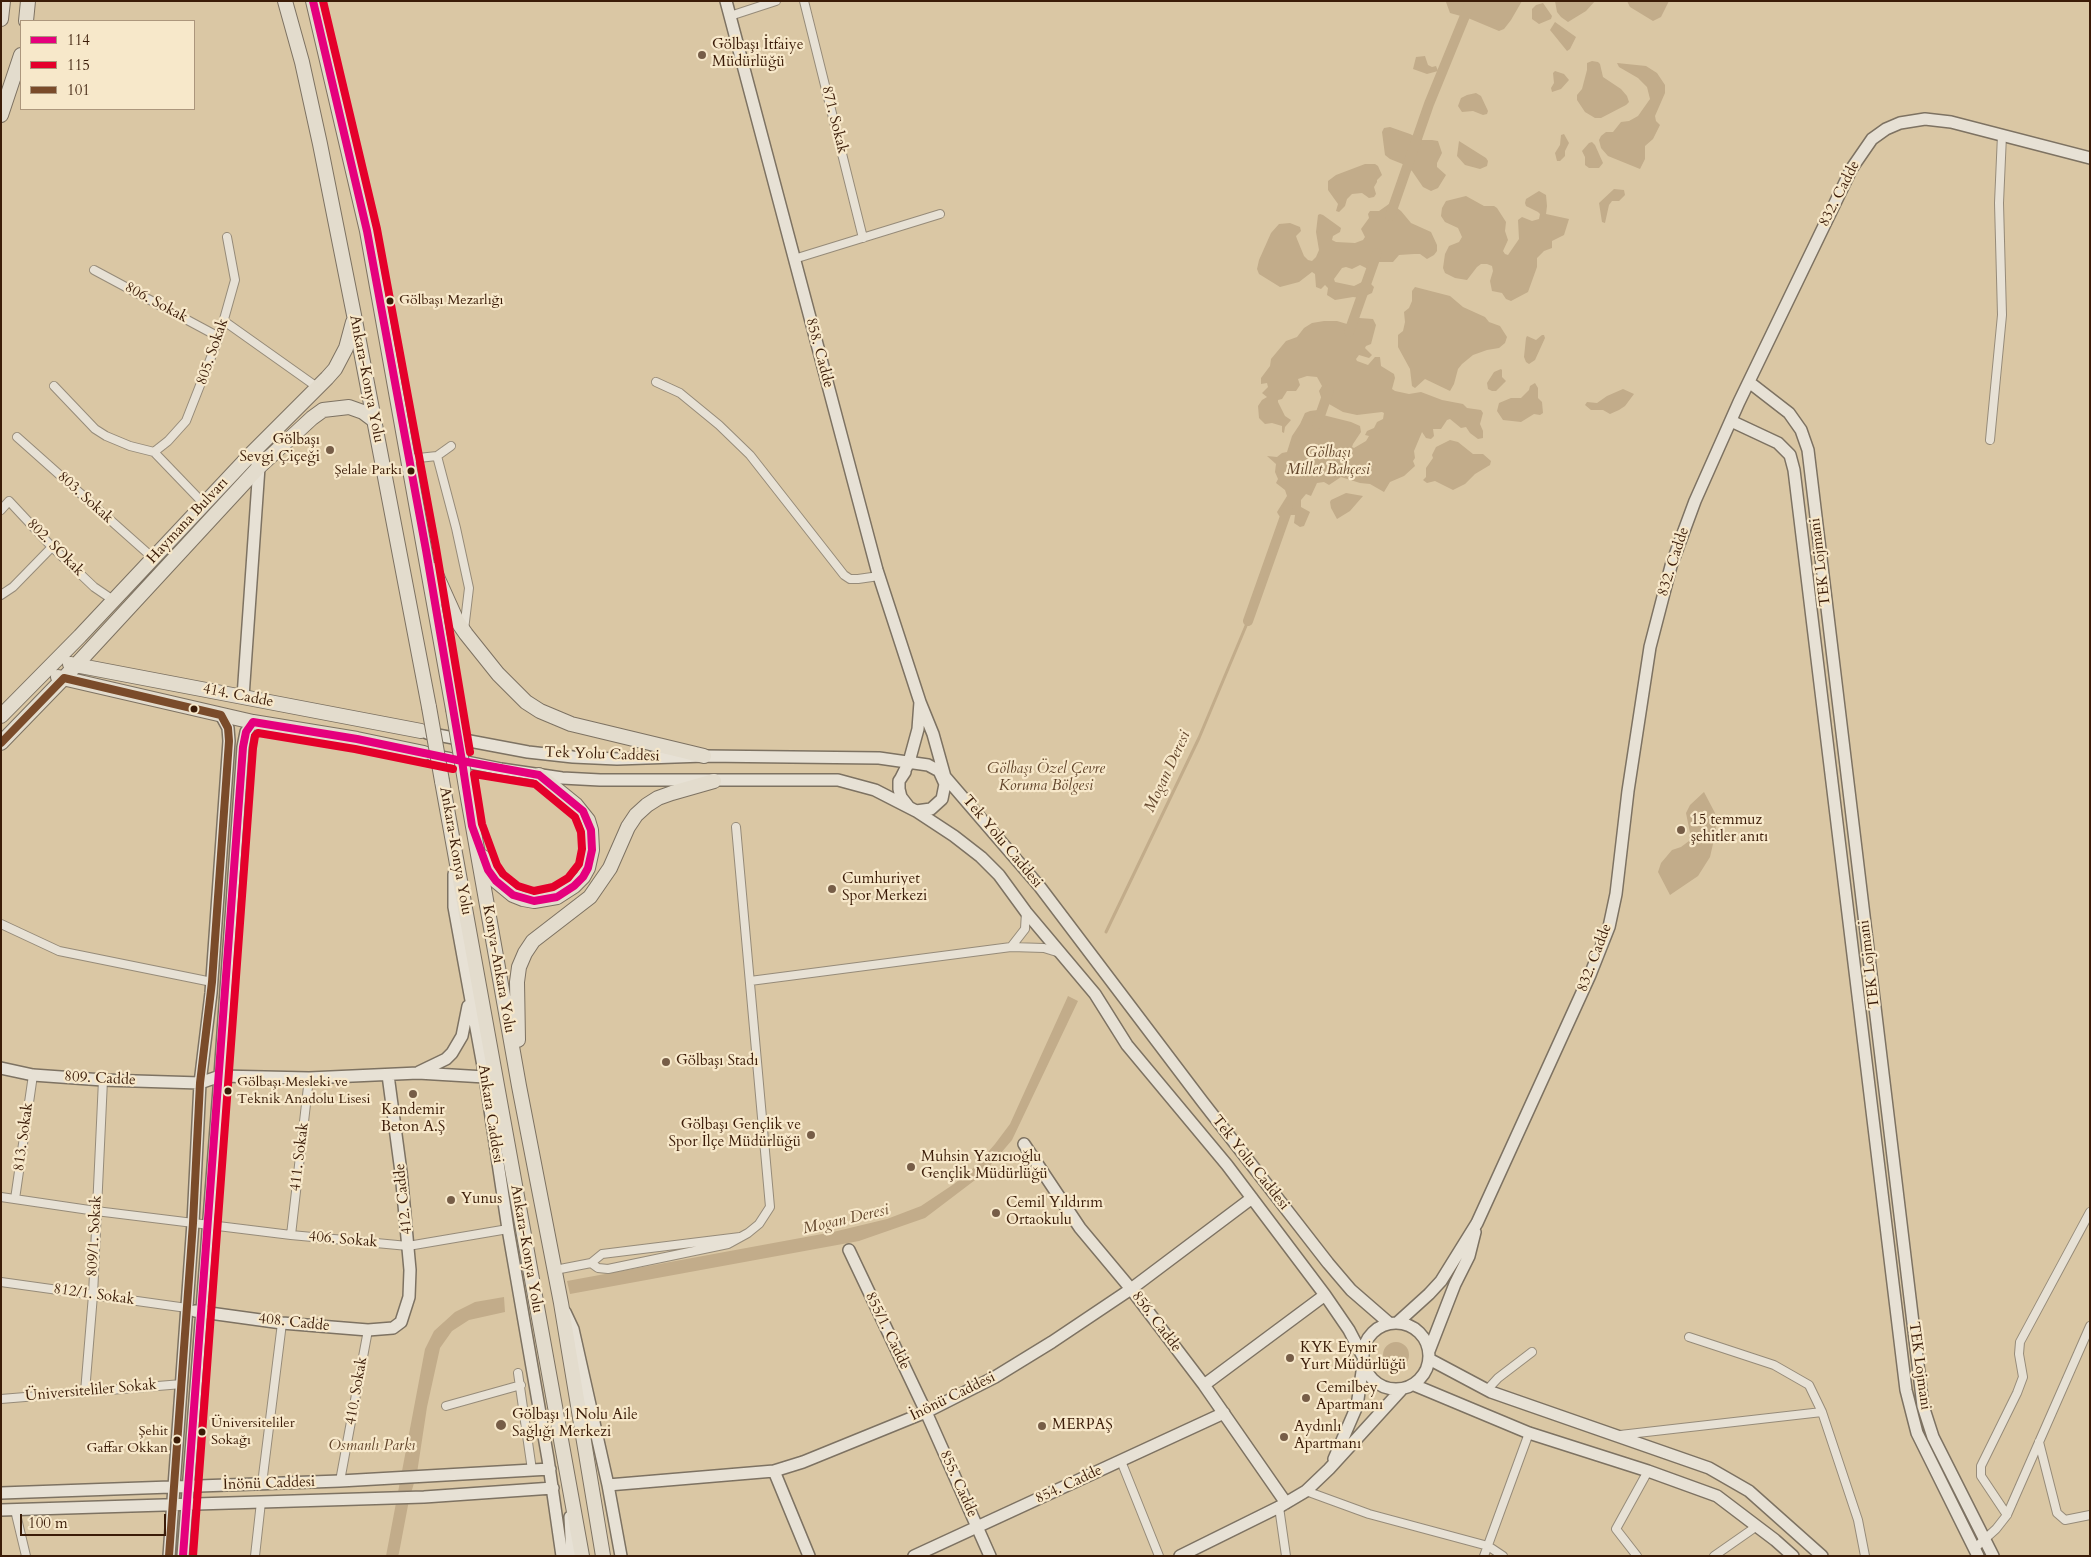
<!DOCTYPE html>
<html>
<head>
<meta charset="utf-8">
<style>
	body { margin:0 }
	#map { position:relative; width:2091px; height:1557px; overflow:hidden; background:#e3d6bc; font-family:Cardo,serif }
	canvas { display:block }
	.frame { position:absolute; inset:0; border:2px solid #3b1c08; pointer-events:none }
	.legend { position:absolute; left:20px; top:20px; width:175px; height:90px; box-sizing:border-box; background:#f7e8ca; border:1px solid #ac967c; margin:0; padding:6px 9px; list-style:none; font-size:15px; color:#3b1c08 }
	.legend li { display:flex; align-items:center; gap:10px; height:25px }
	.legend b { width:25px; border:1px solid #ac967c }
	.scale { position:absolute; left:20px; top:1514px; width:146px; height:22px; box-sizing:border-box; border:2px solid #3b1c08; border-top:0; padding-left:6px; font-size:15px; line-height:18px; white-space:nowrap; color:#3b1c08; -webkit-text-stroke:4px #f7e8ca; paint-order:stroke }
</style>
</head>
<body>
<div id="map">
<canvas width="2091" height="1557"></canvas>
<div class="frame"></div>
<ul class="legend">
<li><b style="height:6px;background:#e5007d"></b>114</li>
<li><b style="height:6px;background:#e4002b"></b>115</li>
<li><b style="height:6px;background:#7a4b2a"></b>101</li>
</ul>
<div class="scale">100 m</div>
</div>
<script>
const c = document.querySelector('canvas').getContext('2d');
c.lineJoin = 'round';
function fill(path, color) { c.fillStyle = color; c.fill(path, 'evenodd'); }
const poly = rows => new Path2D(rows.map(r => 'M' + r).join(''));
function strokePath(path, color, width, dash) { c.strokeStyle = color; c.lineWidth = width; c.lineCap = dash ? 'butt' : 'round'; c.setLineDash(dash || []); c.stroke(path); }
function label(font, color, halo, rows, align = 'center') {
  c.font = font + ' Cardo,serif'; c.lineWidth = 4.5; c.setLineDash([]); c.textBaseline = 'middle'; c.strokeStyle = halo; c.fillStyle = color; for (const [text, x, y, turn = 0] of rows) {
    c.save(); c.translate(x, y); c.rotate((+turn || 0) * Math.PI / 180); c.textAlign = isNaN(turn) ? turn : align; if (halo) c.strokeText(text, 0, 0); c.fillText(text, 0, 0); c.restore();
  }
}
const green = poly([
	[1,1,2090,1,2090,1556,1,1556],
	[21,21,194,21,194,109,21,109]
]);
const water = poly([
	[1522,1,1511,20,1504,29,1499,31,1468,18,1450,13,1446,2],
	[1555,1,1595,1,1586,11,1568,22,1561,17,1557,12],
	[1627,1,1669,1,1661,17,1653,21,1630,7],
	[1543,3,1552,16,1551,19,1539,24,1532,19,1532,9,1536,5],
	[1555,22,1576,37,1570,49,1567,51,1550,30],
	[1425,56,1428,65,1432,67,1436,66,1438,71,1427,74,1413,69,1416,57],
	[1592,61,1598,62,1600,64,1603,77,1621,89,1627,96,1629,102,1626,105,1601,118,1595,118,1585,112,1577,100,1577,95,1582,89,1587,70,1587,63],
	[1617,63,1646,66,1657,73,1665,85,1665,93,1655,116,1656,121,1660,125,1653,139,1645,146,1645,159,1640,169,1608,156,1601,148,1599,140,1601,136,1606,132,1613,132,1621,122,1629,121,1638,116,1650,99,1647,87,1638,78,1619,67],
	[1555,71,1564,74,1569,80,1561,89,1552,92,1551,88,1554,83,1553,73],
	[1476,93,1481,96,1488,111,1487,114,1483,115,1473,111,1462,112,1458,106,1461,98,1467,95],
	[1390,127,1410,134,1422,140,1432,140,1438,141,1442,153,1437,163,1437,167,1446,175,1438,188,1431,191,1423,187,1412,171,1405,165,1390,159,1385,155,1382,132,1384,128],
	[1564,134,1569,143,1565,151,1565,156,1560,161,1557,161,1555,153,1560,145,1561,135],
	[1459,141,1486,158,1488,161,1487,166,1480,169,1465,165,1457,156],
	[1589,143,1592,142,1595,145,1603,163,1599,168,1589,168,1585,165,1585,157,1582,151],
	[1365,164,1375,164,1378,166,1382,175,1377,180,1377,182,1374,187,1376,194,1374,197,1369,198,1362,193,1352,194,1347,199,1345,206,1339,212,1336,211,1338,204,1328,190,1328,181,1336,175],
	[1614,189,1624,190,1625,195,1619,201,1612,201,1609,205,1605,223,1602,222,1599,203],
	[1539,191,1546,195,1547,206,1546,214,1569,219,1564,235,1552,241,1552,248,1544,251,1537,258,1537,267,1528,292,1511,301,1506,299,1502,293,1492,291,1490,281,1493,271,1492,266,1487,264,1481,264,1477,267,1467,280,1455,278,1445,273,1443,268,1445,254,1449,246,1459,242,1462,237,1458,228,1445,222,1441,216,1442,208,1446,201,1466,196,1484,206,1494,206,1497,208,1506,222,1505,231,1508,240,1503,251,1505,254,1508,255,1519,239,1518,220,1522,217,1532,221,1539,219,1540,214,1538,212,1526,206,1525,203,1526,199],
	[1389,204,1392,204,1401,211,1411,223,1431,232,1437,245,1437,251,1434,255,1427,259,1420,254,1414,254,1399,255,1393,262,1378,262,1368,269,1360,265,1352,269,1346,267,1342,268,1334,279,1335,282,1354,286,1364,281,1369,282,1374,287,1372,293,1361,298,1353,297,1335,300,1327,295,1328,288,1325,285,1321,289,1316,287,1315,274,1312,272,1299,282,1280,287,1259,274,1257,269,1259,260,1271,233,1279,224,1290,223,1300,227,1301,231,1296,236,1297,239,1304,256,1308,260,1312,261,1316,257,1319,250,1316,232,1318,215,1320,214,1323,215,1341,228,1340,232,1333,236,1332,240,1336,242,1355,243,1363,240,1365,237,1361,229,1369,218,1368,214,1370,211,1379,211],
	[1415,287,1450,296,1463,307,1485,317,1489,322,1500,326,1507,337,1505,343,1499,348,1487,350,1473,355,1462,364,1458,369,1454,384,1450,391,1425,379,1415,388,1412,386,1410,369,1398,347,1398,335,1403,331,1405,322,1404,312,1409,308,1412,301,1412,291],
	[1359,318,1373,319,1376,325,1371,344,1366,346,1365,348,1372,355,1369,358,1359,355,1356,359,1357,361,1368,365,1375,357,1380,357,1381,366,1394,374,1395,378,1392,389,1395,391,1409,394,1421,392,1442,400,1463,404,1467,408,1481,410,1483,413,1480,424,1483,431,1483,438,1478,439,1470,433,1466,427,1461,428,1450,419,1447,420,1441,429,1433,429,1434,436,1431,439,1426,438,1422,432,1414,451,1415,458,1413,461,1415,466,1404,476,1390,482,1384,492,1370,484,1360,483,1341,477,1329,485,1324,482,1317,483,1311,496,1306,494,1301,500,1301,507,1310,512,1304,526,1300,527,1294,523,1295,515,1290,515,1284,522,1278,514,1277,512,1287,496,1285,490,1276,483,1278,479,1275,472,1276,464,1267,456,1277,457,1282,453,1287,452,1292,436,1300,424,1305,413,1310,411,1318,410,1323,415,1351,422,1360,426,1361,432,1353,444,1352,447,1354,448,1366,441,1369,436,1365,435,1367,431,1374,428,1377,422,1383,419,1384,413,1382,412,1357,415,1343,412,1322,400,1319,391,1322,386,1317,377,1307,376,1298,379,1300,385,1296,391,1287,391,1282,399,1278,400,1278,402,1285,416,1291,420,1285,427,1284,433,1282,432,1282,426,1272,423,1265,424,1259,418,1258,406,1262,400,1267,397,1262,393,1268,387,1267,383,1261,384,1261,378,1270,366,1271,359,1286,341,1297,337,1304,328,1312,323,1324,321,1337,321,1347,324],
	[1542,335,1544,335,1545,338,1535,360,1529,364,1526,362,1524,357,1526,338,1527,336,1536,340],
	[1501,369,1502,370,1502,377,1506,381,1496,391,1492,391,1488,389,1487,383,1494,372],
	[1535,383,1538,388,1538,398,1542,402,1543,413,1540,415,1534,414,1521,422,1503,420,1497,411,1499,403,1511,398,1521,398,1529,390,1530,386],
	[1623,389,1634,394,1625,406,1619,410,1610,414,1603,410,1591,410,1585,405,1587,402,1597,403,1607,396],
	[1450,440,1458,442,1473,454,1483,454,1491,461,1490,465,1475,474,1465,484,1453,490,1435,481,1427,483,1423,480,1426,477,1426,468,1433,458,1432,455,1436,447],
	[1346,493,1363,496,1350,511,1337,519,1331,508,1330,502,1331,500],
	[1704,792,1715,813,1716,831,1710,857,1698,876,1670,895,1658,872,1661,863,1672,850,1681,847,1689,841,1690,833,1686,813,1690,805],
	[1068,996,1078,1001,1012,1140,983,1174,925,1218,859,1241,570,1294,567,1281,833,1232,887,1219,921,1206,954,1184,977,1165,995,1144,1010,1124],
	[504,1297,505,1312,469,1320,452,1331,440,1348,427,1407,417,1473,409,1500,399,1553,398,1556,386,1556,425,1349,434,1331,455,1312,475,1302],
	'1383 1355a13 13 0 1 1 26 0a13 13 0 1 1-26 0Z'
]);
const stream = poly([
	[1106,932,1199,738,1248,621]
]);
const canal = poly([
	[1390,216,1429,104,1471,1],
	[1349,332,1377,253],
	[1317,424,1329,390],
	[1248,621,1288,508]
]);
const street = poly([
	[804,1,863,238],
	[730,16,776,1],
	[794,259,940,214],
	[94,270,219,337],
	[224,321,317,387],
	[656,382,680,393,719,425,750,455,844,575,850,579,858,579,879,576],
	[54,386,95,429,106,436,130,446,154,452,205,505],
	[17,437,153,558],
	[1990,440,2002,315,1999,203,2002,135],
	[154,452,168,441,186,421,219,337,235,280,227,237],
	[437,456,451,446],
	[409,459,437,456,456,528,469,588,464,630],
	[1,510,9,501,52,547,94,587,113,600],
	[1,595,13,587,52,547],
	[1026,912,1025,929,1011,947,1044,948,1060,953],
	[1,924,59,951,212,982],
	[750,981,1011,947],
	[1,1197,96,1211,291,1235,408,1246,508,1229],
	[15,1199,33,1075],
	[291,1235,309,1078],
	[591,1263,598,1268,608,1269,728,1244,748,1233,759,1224,770,1207,736,827],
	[555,1270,591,1263,602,1254,740,1237],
	[1,1282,187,1308],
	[1689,1337,1774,1365,1809,1385,1822,1412],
	[518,1373,532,1470],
	[1487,1390,1498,1378,1532,1352],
	[85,1392,93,1295,103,1080],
	[1,1399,182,1384],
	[446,1406,521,1385],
	[1620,1435,1822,1412,1858,1520,1865,1556],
	[2039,1442,2057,1513,2065,1520,2090,1515],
	[1121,1461,1159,1556],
	[340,1481,368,1330],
	[262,1484,282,1323],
	[1306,1491,1369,1514,1488,1546,1503,1556],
	[1279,1507,1286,1556],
	[15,1510,26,1556],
	[2007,1515,1981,1476,1981,1466,2017,1393,2023,1377,2019,1354,2020,1342,2090,1212],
	[1975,1548,1996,1529,2007,1515,2090,1326],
	[255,1556,261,1502],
	[1484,1556,1529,1433],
	[1637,1556,1616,1529,1648,1471],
	[1714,1556,1757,1526]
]);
const secondary = poly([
	[726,1,877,570,920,702],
	[1749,382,1789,413,1801,430,1808,450,1923,1406,1933,1437,1993,1556],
	[1731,421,1778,443,1790,455,1794,470,1906,1390,1917,1433,1978,1556],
	[243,697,259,467,252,453],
	[427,733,528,752,573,757,617,759,704,756,879,758,928,765,941,772,1040,887,1202,1101,1328,1263,1351,1290,1389,1323],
	[432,755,501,769,562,778,600,780,838,780,875,790,916,811,954,836,981,857,999,875,1026,912,1095,994,1127,1045,1227,1165,1325,1295,1349,1330,1362,1355],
	[905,772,899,781,899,789,901,797,908,806],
	[901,778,909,762,918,729,920,702,933,734,945,777],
	[916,811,931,809,942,799,945,784,940,773],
	[454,874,454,907,485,1077,508,1229,548,1459,562,1556],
	[1,1068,33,1075,103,1080,200,1083,220,1076,309,1078,418,1073,485,1077],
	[419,1072,446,1059,452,1053,462,1036,468,1006],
	[1024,1144,1080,1228,1131,1289,1204,1385,1286,1503],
	[849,1250,926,1412,990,1556],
	[195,1311,282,1323,368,1330,393,1328,401,1322,409,1297,410,1270,401,1172,388,1075],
	[565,1312,573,1329,608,1485,621,1556],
	'1363 1356a33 33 0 1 1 66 0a33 33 0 1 1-66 0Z',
	[1397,1323,1429,1294,1441,1281,1477,1223,1590,975,1609,927,1616,894,1628,791,1650,647,1671,566,1695,501,1739,402,1852,168,1872,139,1886,129,1900,123,1925,119,1951,122,2090,158],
	[1429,1351,1455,1284,1469,1256,1475,1232],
	[1429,1359,1491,1392,1709,1468,1749,1491,1822,1556],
	[1204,1385,1325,1295],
	[1414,1385,1529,1433,1648,1471,1717,1496,1775,1540,1793,1556],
	[1334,1459,1357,1406,1363,1365],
	[774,1471,809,1556],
	[608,1485,774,1471,803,1462,926,1412,995,1377,1052,1342,1131,1289,1252,1198],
	[1,1493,340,1481,550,1469],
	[1,1510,424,1497,553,1488],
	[570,1517,572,1556],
	[169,1556,193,1223,200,1083,211,993,229,741,228,728,221,715],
	[183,1556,220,1076,243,747,246,732,253,722],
	[914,1556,1224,1413],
	[1180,1556,1279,1507,1306,1491,1329,1469,1402,1389]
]);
const highway = poly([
	[285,1,302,62,320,144,354,315,429,707],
	[313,1,367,231,453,709],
	[1,19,3,1],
	[26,21,28,1],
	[1,115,21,55],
	[434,570,457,621,466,634,498,674,526,702,540,711,571,724,704,756],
	[70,664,421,731],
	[58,677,253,722,357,739,424,753],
	[1,716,80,636,252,453,327,378,335,369,346,348,353,322],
	[1,743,64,678,259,467,312,418,323,410,349,407,363,412,375,421],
	[442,781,582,1556],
	[466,787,519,1086,561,1303,603,1556],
	[483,857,488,870,496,881,513,895,523,899,534,901,557,897,574,886,583,877,588,868,592,850,591,830,588,820,576,805,539,775],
	[518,1040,517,982,519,967,525,953,533,941,590,897,610,868,628,827,636,815,647,805,658,798,672,793,714,781]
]);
const highwayBridge = poly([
	[429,707,442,781],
	[453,709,466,787]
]);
const bus1 = poly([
	[313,1,367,231,426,550,462,761],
	[462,761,539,775,583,811,591,830,592,850,588,868,583,877,574,886,557,897,534,901,513,895,496,881,488,870,472,826,462,761],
	[183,1556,243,747,246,732,253,722,357,739,462,761]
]);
const bus2 = poly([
	[323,1,377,229,436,548,470,752],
	[474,774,535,784,575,817,581,832,582,849,579,864,568,878,553,887,534,891,518,886,503,874,497,865,482,824,474,774],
	[193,1556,253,748,255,736,258,733,355,749,453,769]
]);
const bus3 = poly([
	[1,743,64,678,221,715,228,728,229,741,212,982,200,1083,193,1223,169,1556]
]);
const markers = [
	[702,55,5,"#765d47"],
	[390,301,4.5,"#3b1c08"],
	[330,450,5,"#765d47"],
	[411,471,4.5,"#3b1c08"],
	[194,709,4.5,"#3b1c08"],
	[1681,830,5,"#765d47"],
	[832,889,5,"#765d47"],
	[666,1062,5,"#765d47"],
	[228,1091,4.5,"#3b1c08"],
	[413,1094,5,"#765d47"],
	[811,1135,5,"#765d47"],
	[911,1167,5,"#765d47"],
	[451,1200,5,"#765d47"],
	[996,1213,5,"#765d47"],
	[1290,1358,5,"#765d47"],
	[1306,1398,5,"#765d47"],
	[501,1425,6,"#765d47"],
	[1042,1426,5,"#765d47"],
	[202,1432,4.5,"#3b1c08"],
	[1284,1437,5,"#765d47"],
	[177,1440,4.5,"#3b1c08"]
];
const busNames = [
	["Gölbaşı Mezarlığı",399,301],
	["Şelale Parkı",402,471,"right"],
	["Gölbaşı Mesleki ve",237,1083],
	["Teknik Anadolu Lisesi",237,1100],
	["Üniversiteliler",211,1424],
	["Sokağı",211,1441],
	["Şehit",168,1432,"right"],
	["Gaffar Okkan",168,1449,"right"]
];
const poiNames = [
	["Gölbaşı İtfaiye",712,46],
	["Müdürlüğü",712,63],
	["Gölbaşı",320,441,"right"],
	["Sevgi Çiçeği",320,458,"right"],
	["15 temmuz",1691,821],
	["şehitler anıtı",1691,838],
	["Cumhuriyet",842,880],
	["Spor Merkezi",842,897],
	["Gölbaşı Stadı",676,1062],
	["Kandemir",413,1111,"center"],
	["Beton A.Ş",413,1128,"center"],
	["Gölbaşı Gençlik ve",801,1126,"right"],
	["Spor İlçe Müdürlüğü",801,1143,"right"],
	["Muhsin Yazıcıoğlu",921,1158],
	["Gençlik Müdürlüğü",921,1175],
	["Yunus",461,1200],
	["Cemil Yıldırım",1006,1204],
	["Ortaokulu",1006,1221],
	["KYK Eymir",1300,1349],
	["Yurt Müdürlüğü",1300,1366],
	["Cemilbey",1316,1389],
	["Apartmanı",1316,1406],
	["Gölbaşı 1 Nolu Aile",512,1416],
	["Sağlığı Merkezi",512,1433],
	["MERPAŞ",1052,1426],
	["Aydınlı",1294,1428],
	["Apartmanı",1294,1445]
];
const streetNames = [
	["871. Sokak",834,120,76],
	["832. Cadde",1840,194,-63],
	["806. Sokak",156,303,28],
	["805. Sokak",213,352,-71],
	["858. Cadde",819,353,75],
	["Ankara-Konya Yolu",366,379,79],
	["803. Sokak",85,498,42],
	["Haymana Bulvarı",188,521,-47],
	["802. SOkak",55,548,45],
	["832. Cadde",1674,562,-72],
	["TEK Lojmani",1821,562,-97],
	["414. Cadde",238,696,11],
	["Tek Yolu Caddesi",602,755,2],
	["Tek Yolu Caddesi",1002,842,50],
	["Ankara-Konya Yolu",455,851,80],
	["832. Cadde",1595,958,-69],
	["TEK Lojmani",1870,964,-97],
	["Konya-Ankara Yolu",498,969,80],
	["809. Cadde",100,1079,3],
	["Ankara Caddesi",490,1114,81],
	["813. Sokak",24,1137,-82],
	["411. Sokak",300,1157,-83],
	["Tek Yolu Caddesi",1250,1163,52],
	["412. Cadde",404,1199,-96],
	["809/1. Sokak",95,1236,-87],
	["406. Sokak",343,1240,5],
	["Ankara-Konya Yolu",526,1249,80],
	["812/1. Sokak",94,1295,8],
	["856. Cadde",1156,1322,53],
	["408. Cadde",294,1323,6],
	["855/1. Cadde",887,1331,64],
	["TEK Lojmani",1919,1366,82],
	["Üniversiteliler Sokak",91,1391,-5],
	["410. Sokak",357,1391,-80],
	["İnönü Caddesi",953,1397,-26],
	["İnönü Caddesi",269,1484,-2],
	["855. Cadde",958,1484,66],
	["854. Cadde",1069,1485,-25]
];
const parkNames = [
	["Gölbaşı",1328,454],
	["Millet Bahçesi",1328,471],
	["Gölbaşı Özel Çevre",1046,770],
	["Koruma Bölgesi",1046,787],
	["Osmanlı Parkı",372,1447]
];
const waterNames = [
	["Mogan Deresi",1168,772,-65],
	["Mogan Deresi",846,1220,-13]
];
fill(green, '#dac7a4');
fill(water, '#c2ac8a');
strokePath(stream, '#c2ac8a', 3);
strokePath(canal, '#c2ac8a', 10);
strokePath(street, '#968b79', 10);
strokePath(secondary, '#7d7262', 14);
strokePath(highway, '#7d7262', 16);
strokePath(street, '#e7e1d5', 8);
strokePath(secondary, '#e7e1d5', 11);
strokePath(highway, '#e3dccd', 14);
strokePath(highwayBridge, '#7d7262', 16, []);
strokePath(highwayBridge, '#e3dccd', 14);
strokePath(bus1, '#e5007d', 8);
strokePath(bus2, '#e4002b', 8);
strokePath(bus3, '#7a4b2a', 8);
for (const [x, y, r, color] of markers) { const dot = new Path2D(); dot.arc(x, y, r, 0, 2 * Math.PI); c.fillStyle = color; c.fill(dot); strokePath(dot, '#f7e8ca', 2); }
label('14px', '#3b1c08', '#f7e8ca', busNames, 'left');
label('15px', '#3b1c08', '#f7e8ca', poiNames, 'left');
label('15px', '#3b1c08', '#f7e8ca', streetNames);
label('italic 15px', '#61442a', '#f7e8ca', parkNames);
label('italic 16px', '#65482e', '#f7e8ca', waterNames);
</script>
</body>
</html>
